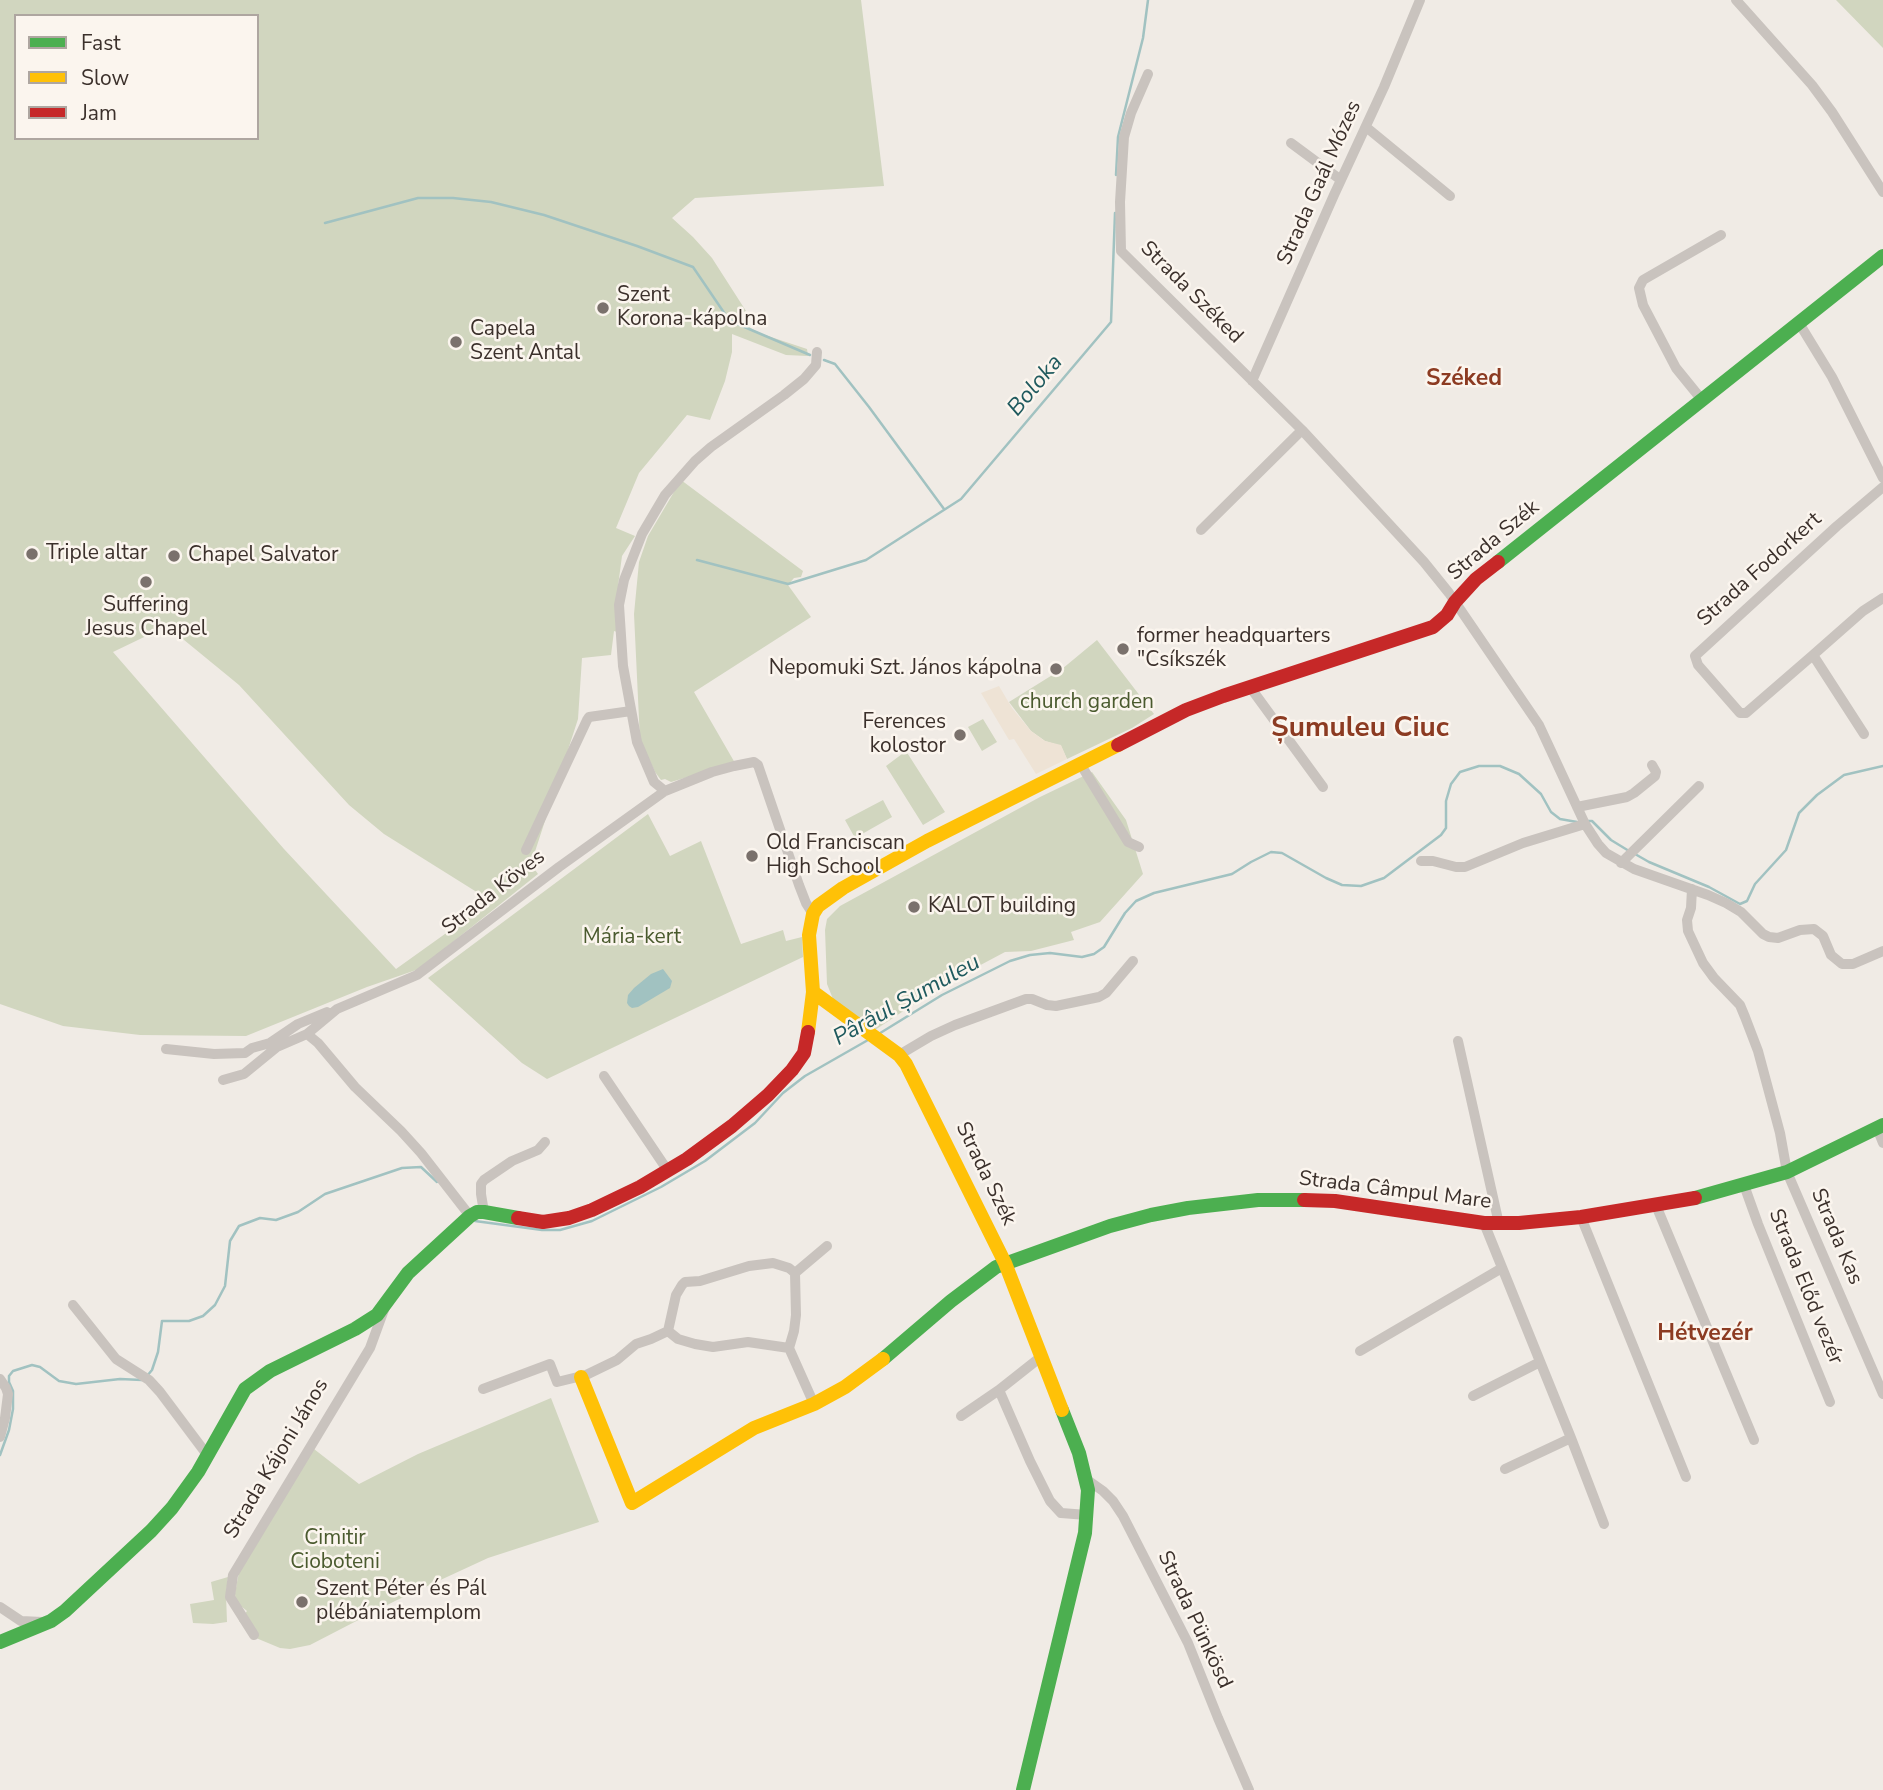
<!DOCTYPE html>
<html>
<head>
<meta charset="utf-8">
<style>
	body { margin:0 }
	#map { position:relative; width:1883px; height:1790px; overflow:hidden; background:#f0ebe5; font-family:"Nunito Sans",sans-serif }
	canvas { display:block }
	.legend { position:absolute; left:14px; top:14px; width:245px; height:126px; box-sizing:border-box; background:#fbf5ee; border:2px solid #aea6a0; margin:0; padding:9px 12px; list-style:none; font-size:21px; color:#3b302b }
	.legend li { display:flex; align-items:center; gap:14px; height:35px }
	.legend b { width:35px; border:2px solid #aea6a0 }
</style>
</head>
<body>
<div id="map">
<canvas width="1883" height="1790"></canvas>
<ul class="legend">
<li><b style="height:9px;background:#4caf50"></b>Fast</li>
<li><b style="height:9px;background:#ffc107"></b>Slow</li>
<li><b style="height:9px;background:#c62828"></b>Jam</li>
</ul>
</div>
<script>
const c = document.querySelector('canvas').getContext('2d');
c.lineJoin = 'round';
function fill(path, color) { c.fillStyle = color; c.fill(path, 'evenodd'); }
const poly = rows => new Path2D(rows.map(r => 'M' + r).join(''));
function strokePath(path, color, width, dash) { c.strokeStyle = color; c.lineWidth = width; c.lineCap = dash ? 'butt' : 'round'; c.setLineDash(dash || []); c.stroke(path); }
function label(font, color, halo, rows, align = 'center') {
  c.font = font + ' "Nunito Sans",sans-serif'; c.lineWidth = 5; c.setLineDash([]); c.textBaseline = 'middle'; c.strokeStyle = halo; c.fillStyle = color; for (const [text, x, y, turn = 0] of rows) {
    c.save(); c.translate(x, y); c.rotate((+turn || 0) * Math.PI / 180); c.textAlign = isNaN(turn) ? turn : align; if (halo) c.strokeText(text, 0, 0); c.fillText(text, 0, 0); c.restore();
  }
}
const green = poly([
	[0,0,861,0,884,186,695,198,672,218,693,237,712,258,746,311,732,317,759,333,807,349,808,356,786,355,732,334,732,352,725,381,710,420,687,415,639,473,616,528,635,536,622,556,618,586,617,632,614,631,611,655,582,658,578,719,531,864,538,874,419,969,367,987,246,1036,140,1035,63,1026,0,1004],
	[16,16,257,16,257,138,16,138],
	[167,626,239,685,349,805,384,834,491,901,396,969,284,849,113,652],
	[1836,0,1883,0,1883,48],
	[681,480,803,571,801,577,794,578,788,585,811,617,694,692,735,763,671,782,665,779,661,780,655,772,640,740,634,614,639,562,648,536],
	[1097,640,1154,714,1132,728,1067,759,1061,746,1045,741,1031,731,1009,702,1062,669],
	[983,719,997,742,982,751,968,727],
	[906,751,945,812,923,825,886,766],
	[1092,772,1126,820,1143,874,1100,922,1071,932,1074,940,1031,951,1005,952,941,986,875,1030,833,999,827,984,825,930,827,919,840,906,1040,797],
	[883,800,892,817,855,838,845,820],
	[648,814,670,856,701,841,741,944,783,930,786,941,802,937,803,957,547,1079,522,1063,428,978],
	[551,1398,599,1522,488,1558,395,1601,310,1645,290,1649,280,1648,256,1638,239,1621,247,1611,242,1607,236,1613,235,1593,239,1572,314,1449,359,1484,418,1454],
	[228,1577,226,1595,227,1622,213,1624,193,1623,190,1604,214,1600,211,1582]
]);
const plaza = poly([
	[999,686,1012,708,1031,731,1045,741,1061,745,1067,759,1036,774,1014,739,1009,740,981,693]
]);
const water = poly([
	[663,969,672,981,670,988,638,1007,632,1008,629,1006,627,1003,628,995,634,988,651,974]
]);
const stream = poly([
	[1116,175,1118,137,1143,38,1148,0],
	[325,223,418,198,453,198,491,202,544,215,637,246,693,267,727,317,735,323,810,355],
	[824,360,835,364,869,407,944,509],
	[697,560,788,584,866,560,961,499,1111,322,1115,213],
	[1587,821,1592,821,1611,840,1629,851],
	[1635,854,1649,862,1709,887,1740,904,1747,901,1755,884,1786,850,1799,813,1817,795,1844,775,1883,766],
	[877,1035,942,995,1010,961,1030,955,1050,953,1082,957,1094,954,1104,947,1125,913,1136,901,1154,893,1232,874,1251,862,1271,852,1282,853,1326,878,1342,885,1361,886,1384,878,1441,835,1446,828,1446,801,1451,784,1460,772,1479,766,1500,766,1519,774,1541,794,1551,812,1560,819,1577,822],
	[475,1221,542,1230,560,1230,592,1221,661,1187,705,1161,755,1123,783,1093,805,1076,868,1040],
	[147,1376,152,1370,158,1352,162,1321,189,1321,203,1316,215,1305,225,1286,230,1241,239,1226,260,1218,276,1220,298,1212,325,1194,402,1168,421,1167,437,1182],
	[0,1455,9,1430,13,1409,13,1391,9,1382,9,1376,13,1371,32,1365,40,1367,59,1381,76,1384,120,1379,142,1380]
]);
const street = poly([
	[1736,0,1812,85,1832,112,1883,192],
	[1148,74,1131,113,1124,137,1120,202,1121,251,1302,430,1424,562,1449,593,1539,725,1585,824,1598,844,1606,853,1634,869,1708,895,1726,903,1741,912,1763,934,1769,937,1778,938,1800,930,1814,929,1823,936,1831,955,1842,964,1853,964,1883,951],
	[1366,127,1450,196],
	[1291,143,1341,180],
	[1799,323,1832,377,1883,478],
	[1252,381,1334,195,1384,87,1420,0],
	[1702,400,1676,368,1643,305,1639,288,1643,280,1721,235],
	[1201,530,1302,430],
	[1813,655,1746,713,1740,713,1698,665,1695,656,1837,526,1883,487],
	[1250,687,1323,787],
	[1864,734,1813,655,1863,611,1883,598],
	[1081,765,1128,842,1139,847],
	[1577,807,1627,797,1634,793,1655,776,1656,772,1652,765],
	[526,850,587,720,589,717,631,711],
	[1421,861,1433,861,1456,867,1465,867,1523,843,1585,824],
	[1621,863,1699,786],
	[1692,889,1691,908,1687,920,1688,931,1703,963,1714,978,1740,1005,1745,1017,1758,1051,1780,1133,1787,1172,1883,1394],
	[813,914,806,903,799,885,758,765,754,762,734,766,712,772,665,791,654,782,637,742,623,666,619,605,624,580,642,534,665,495,695,461,711,447,784,395,804,379,816,365,817,352],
	[307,1034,318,1043,355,1087,401,1131,421,1153,470,1216],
	[1458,1041,1499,1224],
	[166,1049,214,1054,245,1053,252,1048,270,1043,298,1024,327,1012],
	[899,1055,931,1036,955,1025,1026,999,1032,999,1047,1005,1056,1006,1099,997,1106,993,1133,961],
	[604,1076,668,1171],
	[223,1080,244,1074,277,1047,307,1034,337,1009,417,975,559,867,665,791],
	[1877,1128,1883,1143],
	[1744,1185,1758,1224,1830,1402],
	[1655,1203,1754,1440],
	[484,1212,481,1194,481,1184,484,1180,512,1161,538,1150,545,1142],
	[1581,1217,1686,1477],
	[1484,1223,1571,1438,1604,1524],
	[795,1273,827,1246],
	[73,1305,116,1359,149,1380,160,1392,208,1456],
	[668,1331,678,1339,695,1344,713,1347,748,1342,789,1348],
	[1360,1351,1502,1268],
	[1042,1356,999,1390,1030,1461,1050,1501,1061,1513,1087,1515],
	[0,1379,6,1388,8,1394,5,1418,0,1437],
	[483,1389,550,1364,557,1382,586,1375,617,1360,636,1344,651,1339,668,1331,676,1295,682,1285,685,1282,700,1281,749,1266,773,1263,789,1268,795,1273,796,1315,794,1331,789,1348,814,1404],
	[1473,1396,1540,1362],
	[961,1416,999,1390],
	[1505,1469,1571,1438],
	[1086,1479,1103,1491,1113,1501,1123,1516,1188,1643,1218,1718,1249,1790],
	[0,1607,21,1621,42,1622],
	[254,1635,230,1597,233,1575,370,1348,385,1307]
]);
const fast = poly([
	[1498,562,1883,256],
	[1695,1198,1787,1172,1883,1125],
	[883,1359,951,1301,996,1267,1110,1226,1151,1215,1188,1208,1258,1200,1304,1200],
	[0,1642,51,1621,65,1611,151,1531,172,1508,198,1472,245,1389,270,1371,355,1329,377,1315,408,1273,470,1216,477,1212,484,1212,518,1218],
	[1023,1790,1085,1533,1088,1490,1079,1453,1062,1410]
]);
const slow = poly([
	[813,992,899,1055,906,1064,1005,1263,1062,1410],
	[808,1032,813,992,809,935,813,914,818,906,843,888,927,841,1118,745],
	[581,1377,632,1503,754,1428,814,1404,845,1387,883,1359]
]);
const jam = poly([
	[1118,745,1186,710,1223,696,1433,627,1447,615,1455,602,1476,579,1498,562],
	[1304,1200,1335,1201,1484,1223,1519,1223,1581,1217,1695,1198],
	[518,1218,543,1222,569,1218,592,1210,640,1187,687,1159,732,1126,768,1095,792,1070,804,1053,808,1032]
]);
const markers = [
	[603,308,7,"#7a716c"],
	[456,342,7,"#7a716c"],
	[32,554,7,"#7a716c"],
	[174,556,7,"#7a716c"],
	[146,582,7,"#7a716c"],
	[1123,649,7,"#7a716c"],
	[1056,669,7,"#7a716c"],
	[960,735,7,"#7a716c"],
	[752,856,7,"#7a716c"],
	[914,907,7,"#7a716c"],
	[302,1602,7,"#7a716c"]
];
const streetNames = [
	["Strada Gaál Mózes",1320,183,-66],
	["Strada Széked",1191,293,45],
	["Strada Szék",1494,541,-40],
	["Strada Fodorkert",1760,570,-42],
	["Strada Köves",494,893,-38],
	["Strada Szék",985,1174,64],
	["Strada Câmpul Mare",1395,1191,7],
	["Strada Kas",1836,1237,67],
	["Strada Előd vezér",1805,1287,68],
	["Strada Kájoni János",277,1459,-59],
	["Strada Pünkösd",1194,1620,65]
];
const poiNames = [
	["Szent",617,296],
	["Korona-kápolna",617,320],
	["Capela",470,330],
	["Szent Antal",470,354],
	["Triple altar",46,554],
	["Chapel Salvator",188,556],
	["Suffering",146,606,"center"],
	["Jesus Chapel",146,630,"center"],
	["former headquarters",1137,637],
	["\"Csíkszék",1137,661],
	["Nepomuki Szt. János kápolna",1042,669,"right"],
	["Ferences",946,723,"right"],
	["kolostor",946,747,"right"],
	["Old Franciscan",766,844],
	["High School",766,868],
	["KALOT building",928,907],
	["Szent Péter és Pál",316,1590],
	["plébániatemplom",316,1614]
];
const parkNames = [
	["church garden",1087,703],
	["Mária-kert",632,938],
	["Cimitir",335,1539],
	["Cioboteni",335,1563]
];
const neighbourhoodNames = [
	["Széked",1464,379],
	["Hétvezér",1705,1334]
];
const waterNames = [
	["Boloka",1036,386,-50],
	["Pârâul Șumuleu",907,1001,-29]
];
const districtNames = [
	["Șumuleu Ciuc",1360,729]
];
fill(green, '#d1d6bf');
fill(plaza, '#eee3d5');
fill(water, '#a1c2c1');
strokePath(stream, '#a1c2c1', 2.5);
strokePath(street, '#c9c3be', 10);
strokePath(fast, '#4caf50', 14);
strokePath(slow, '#ffc107', 14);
strokePath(jam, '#c62828', 14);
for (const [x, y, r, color] of markers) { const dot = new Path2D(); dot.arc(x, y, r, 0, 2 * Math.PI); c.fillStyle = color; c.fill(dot); strokePath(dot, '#fbf5ee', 2.5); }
label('21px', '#3b302b', '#fbf5ee', streetNames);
label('21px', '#3b302b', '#fbf5ee', poiNames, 'left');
label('21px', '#4a5a2e', '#fbf5ee', parkNames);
label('bold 23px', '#8c3b22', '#fbf5ee', neighbourhoodNames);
label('italic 23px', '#1f5a5e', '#fbf5ee', waterNames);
label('bold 28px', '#8c3b22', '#fbf5ee', districtNames);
</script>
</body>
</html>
